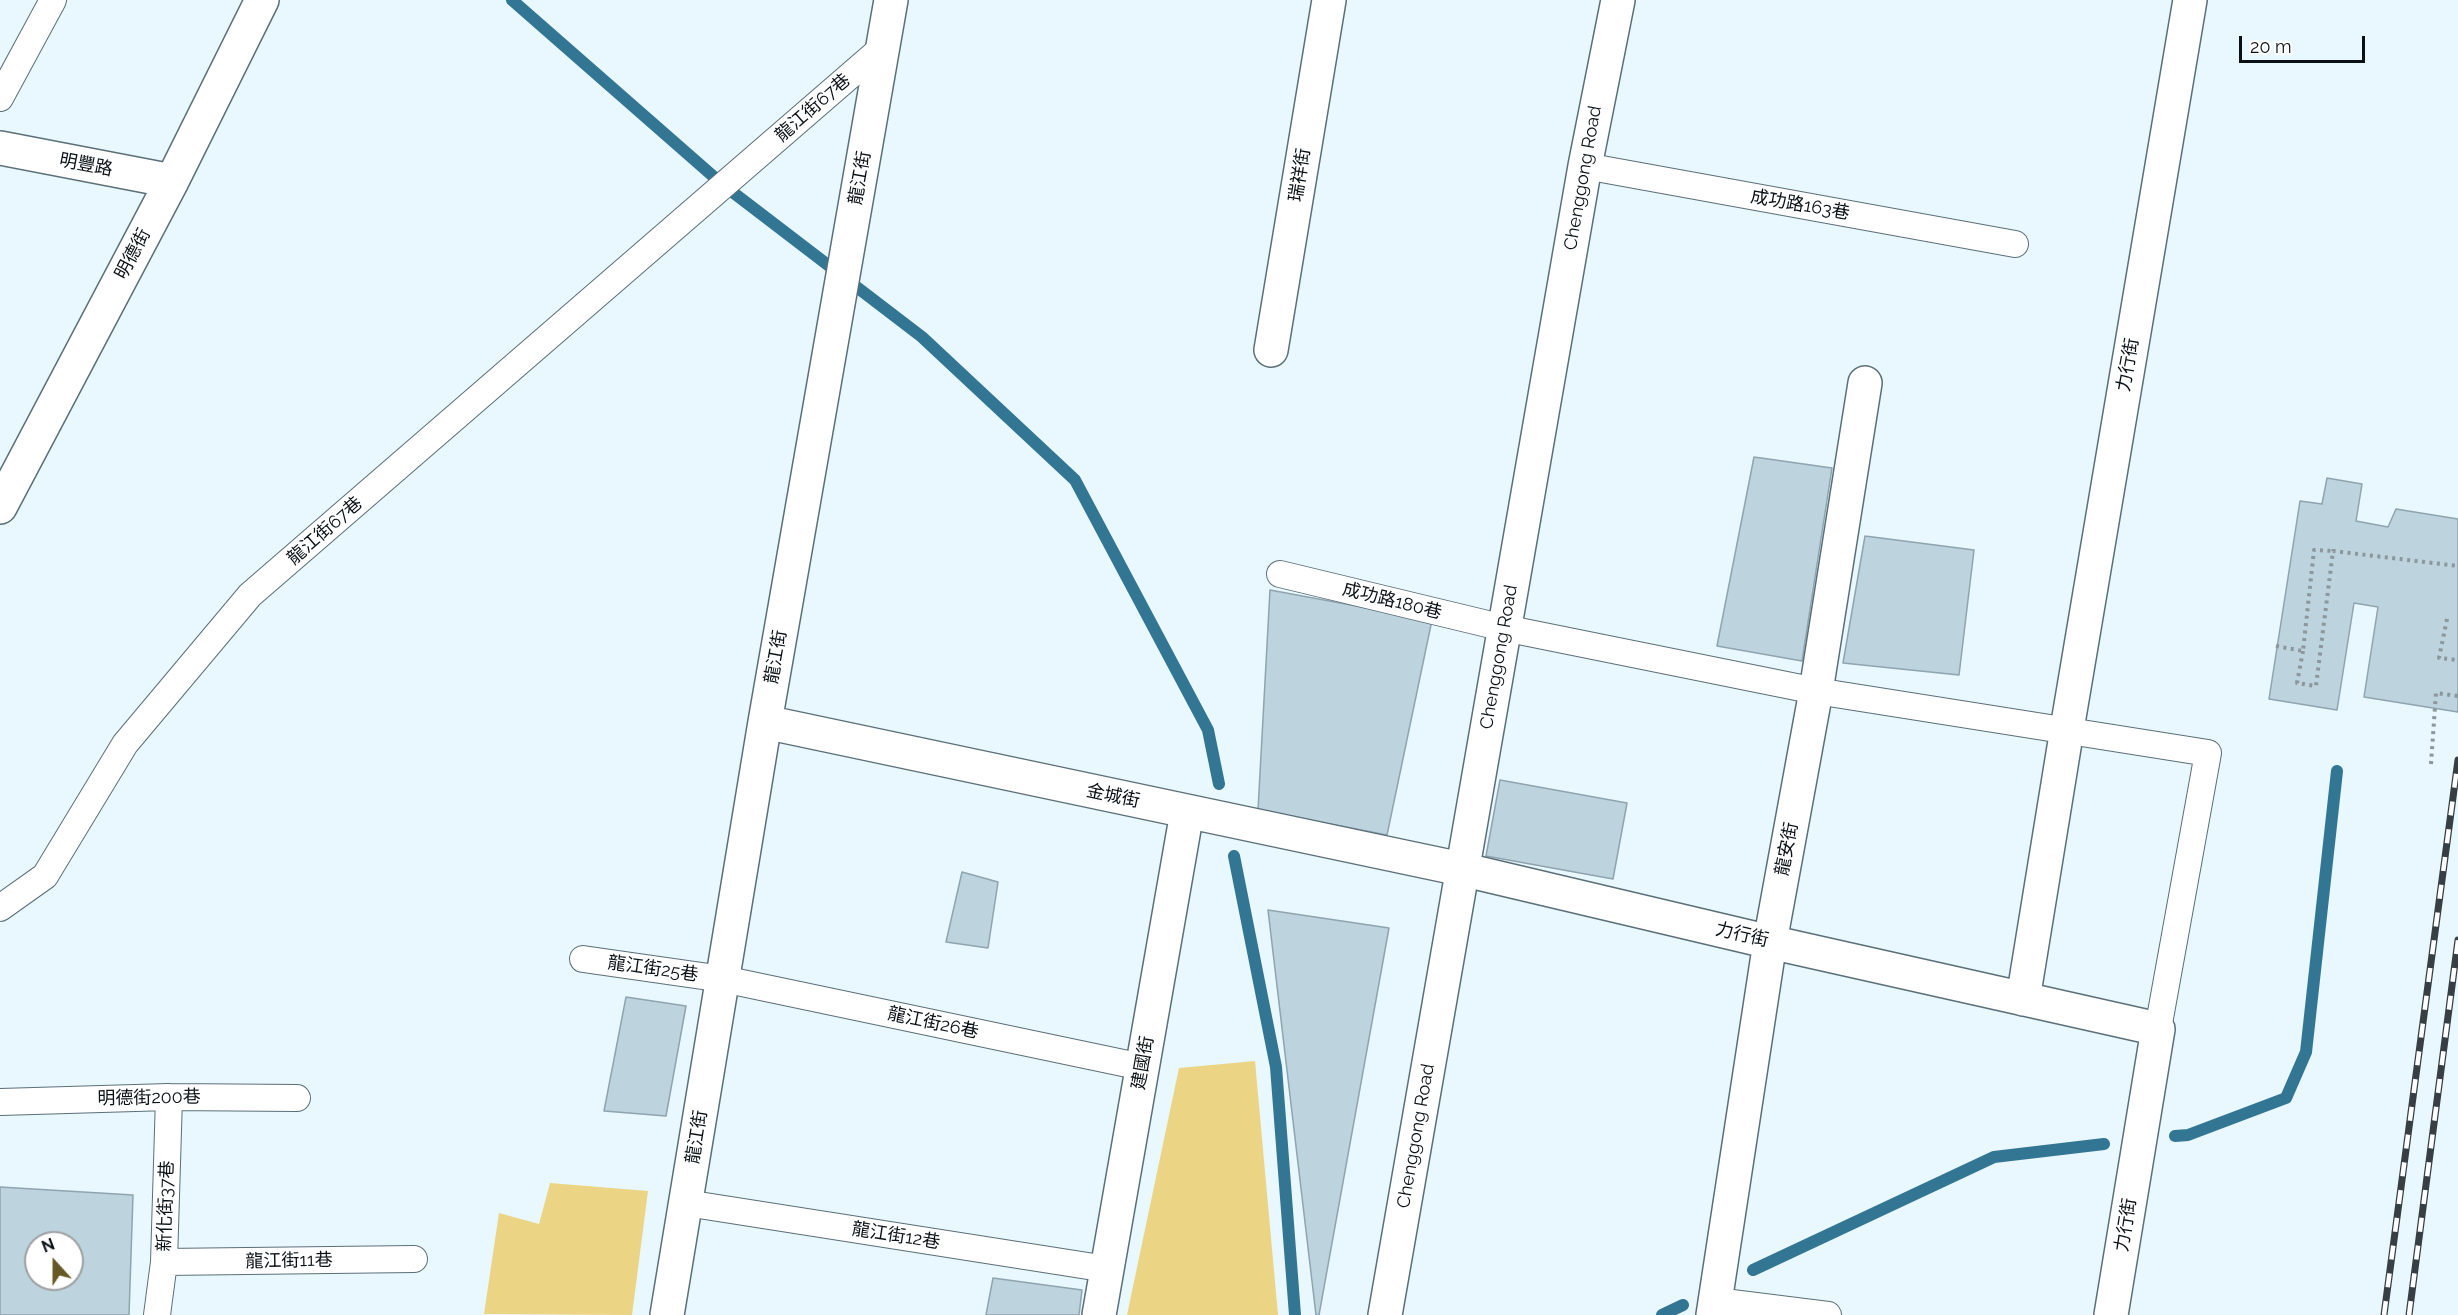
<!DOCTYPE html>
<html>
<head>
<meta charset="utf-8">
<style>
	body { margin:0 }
	#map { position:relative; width:2458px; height:1315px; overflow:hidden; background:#e9f7fe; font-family:Raleway,sans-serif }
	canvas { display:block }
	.north { position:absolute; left:24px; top:1231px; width:60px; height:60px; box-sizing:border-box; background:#fff; border:2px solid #9da0a1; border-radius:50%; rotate:339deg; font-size:16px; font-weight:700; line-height:24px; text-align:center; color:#0a1115 }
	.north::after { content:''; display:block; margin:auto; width:21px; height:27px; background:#665926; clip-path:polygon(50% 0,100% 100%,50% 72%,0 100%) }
	.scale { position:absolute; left:2239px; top:36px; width:126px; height:27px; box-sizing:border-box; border:3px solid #0a1115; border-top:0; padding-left:8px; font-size:18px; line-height:21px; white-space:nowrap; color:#0a1115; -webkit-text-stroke:4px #fff; paint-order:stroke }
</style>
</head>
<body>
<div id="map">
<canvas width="2458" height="1315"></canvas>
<div class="north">N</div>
<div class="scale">20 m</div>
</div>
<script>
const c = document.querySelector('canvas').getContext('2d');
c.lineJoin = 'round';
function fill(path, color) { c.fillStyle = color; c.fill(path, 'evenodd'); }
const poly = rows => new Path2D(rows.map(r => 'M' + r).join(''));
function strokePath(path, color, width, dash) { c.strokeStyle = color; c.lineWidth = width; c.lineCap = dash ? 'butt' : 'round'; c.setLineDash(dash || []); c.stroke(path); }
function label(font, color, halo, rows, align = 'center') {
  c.font = font + ' Raleway,"Noto Sans TC",sans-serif'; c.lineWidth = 5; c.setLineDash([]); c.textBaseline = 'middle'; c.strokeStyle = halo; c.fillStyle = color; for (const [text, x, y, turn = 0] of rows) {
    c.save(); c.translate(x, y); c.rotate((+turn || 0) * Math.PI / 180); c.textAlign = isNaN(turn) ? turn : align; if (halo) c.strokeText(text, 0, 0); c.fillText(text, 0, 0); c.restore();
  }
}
const green = poly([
	[1255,1061,1278,1315,1127,1315,1179,1068],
	[550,1183,648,1191,632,1315,484,1314,499,1213,539,1224]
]);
const stream = poly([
	[512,0,722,184,922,337,1075,480,1208,730,1219,784],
	[1234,856,1276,1067,1295,1315],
	[2175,1136,2188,1135,2286,1098,2306,1052,2337,771],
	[1753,1270,1994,1157,2104,1144],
	[1662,1315,1683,1305]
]);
const building = poly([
	[1754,457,1832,468,1802,661,1717,646,1754,457],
	[2327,478,2362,484,2356,521,2388,527,2396,509,2458,519,2458,712,2364,697,2378,607,2354,603,2337,710,2269,699,2300,501,2322,504,2327,478],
	[1865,536,1974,550,1959,675,1843,663,1865,536],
	[1270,590,1432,620,1387,835,1258,810,1270,590],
	[1500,780,1627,803,1613,879,1486,856,1500,780],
	[962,872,998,882,988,948,946,942,962,872],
	[1268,910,1389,928,1319,1315,1316,1315,1268,910],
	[626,997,686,1006,666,1116,604,1111,626,997],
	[0,1187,133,1195,129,1315,0,1315,0,1187],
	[36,1243,72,1243,72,1279,36,1279,36,1243],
	[993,1278,1082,1290,1079,1315,986,1315,993,1278]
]);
const path = poly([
	[2447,619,2439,658,2458,660],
	[2276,646,2303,651,2314,550,2333,551],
	[2303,651,2297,683,2316,686,2333,551,2458,566],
	[2431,764,2436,693,2458,696]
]);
const lane = poly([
	[0,98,53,0],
	[1585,166,2015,244],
	[1280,574,1504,628,1816,691,2208,753,2158,1029],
	[0,908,45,876,125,744,250,595,882,48],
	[583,959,723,979,1142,1067],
	[0,1102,169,1097,297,1098],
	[686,1203,1107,1269],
	[164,1262,414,1259],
	[1716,1301,1828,1315],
	[157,1315,164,1262,169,1097]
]);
const street = poly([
	[0,148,172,181],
	[1271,350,1329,0],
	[0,507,172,181,262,0],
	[765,722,1461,869,1770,942,2158,1029,2111,1315],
	[2023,999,2067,729,2190,0],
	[667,1315,765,722,891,0],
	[1099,1315,1187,812],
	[1713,1315,1770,942,1816,691,1865,383]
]);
const secondary = poly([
	[1385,1315,1585,166,1618,0]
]);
const rail = poly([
	[2384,1315,2458,760],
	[2409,1315,2458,940]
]);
const streetNames = [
	["龍江街67巷",813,108,-41],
	["明豐路",86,165,11],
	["瑞祥街",1300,175,-81],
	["龍江街",860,178,-80],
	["Chenggong Road",1583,178,-80],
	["成功路163巷",1800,205,10],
	["明德街",133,254,-62],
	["力行街",2128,365,-80],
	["龍江街67巷",325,531,-41],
	["成功路180巷",1392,601,14],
	["龍江街",776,657,-80],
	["Chenggong Road",1499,657,-80],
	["金城街",1113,796,12],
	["龍安街",1787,849,-79],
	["力行街",1742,935,13],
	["龍江街25巷",653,969,8],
	["龍江街26巷",933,1023,12],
	["建國街",1143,1063,-80],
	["明德街200巷",149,1098,-1],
	["Chenggong Road",1416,1136,-80],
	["龍江街",697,1137,-81],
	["新化街37巷",166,1206,-88],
	["力行街",2126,1225,-81],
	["龍江街12巷",896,1236,9],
	["龍江街11巷",289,1261,-1]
];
fill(green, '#ebd585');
strokePath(stream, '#337694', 12);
fill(building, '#bdd3de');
strokePath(building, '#8ea4af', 1.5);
strokePath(lane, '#5b6f79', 28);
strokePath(street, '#5b6f79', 36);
strokePath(secondary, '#5b6f79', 36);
strokePath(path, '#8c979d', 4, [3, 4.5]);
strokePath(lane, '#fff', 26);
strokePath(street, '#fff', 33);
strokePath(secondary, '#fff', 33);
strokePath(rail, '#373f44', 7);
strokePath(rail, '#fff', 4.5, [14]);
label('18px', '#0a1115', '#fff', streetNames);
</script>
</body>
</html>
